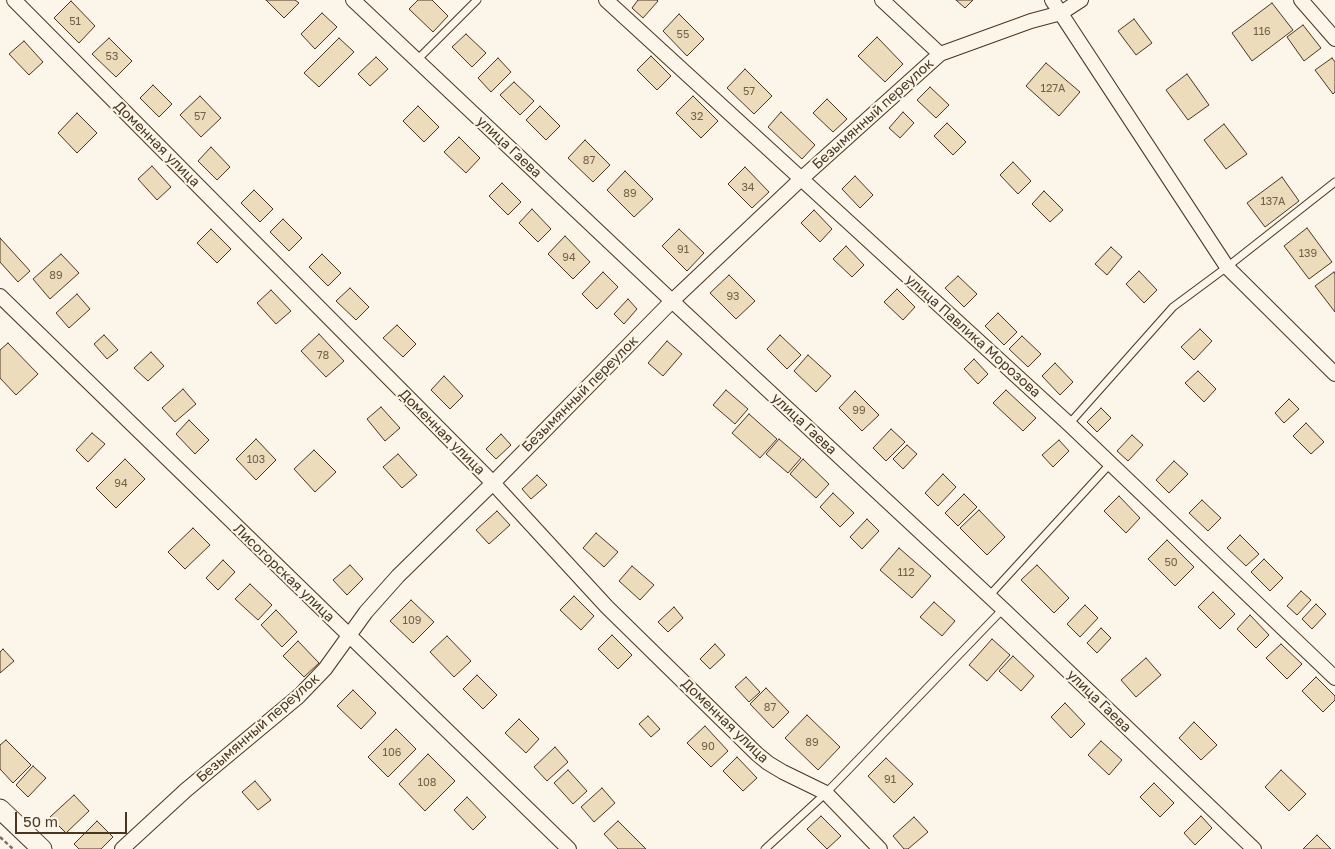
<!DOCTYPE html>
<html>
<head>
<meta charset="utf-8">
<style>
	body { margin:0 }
	#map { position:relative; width:1335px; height:849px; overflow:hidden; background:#fbf6e9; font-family:"Golos Text",sans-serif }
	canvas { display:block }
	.scale { position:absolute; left:15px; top:812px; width:112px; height:22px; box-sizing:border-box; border:2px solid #4a3520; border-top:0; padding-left:6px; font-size:15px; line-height:18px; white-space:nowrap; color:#4a3520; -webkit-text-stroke:4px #fbf6e9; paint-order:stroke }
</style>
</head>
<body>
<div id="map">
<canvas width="1335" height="849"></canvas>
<div class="scale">50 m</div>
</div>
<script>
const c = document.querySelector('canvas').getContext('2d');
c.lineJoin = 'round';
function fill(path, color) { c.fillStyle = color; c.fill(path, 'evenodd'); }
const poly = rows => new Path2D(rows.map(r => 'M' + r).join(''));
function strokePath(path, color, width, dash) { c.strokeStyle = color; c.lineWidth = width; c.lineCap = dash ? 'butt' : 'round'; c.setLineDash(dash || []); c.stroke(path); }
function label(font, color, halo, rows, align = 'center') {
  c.font = font + ' "Golos Text",sans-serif'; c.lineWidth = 4; c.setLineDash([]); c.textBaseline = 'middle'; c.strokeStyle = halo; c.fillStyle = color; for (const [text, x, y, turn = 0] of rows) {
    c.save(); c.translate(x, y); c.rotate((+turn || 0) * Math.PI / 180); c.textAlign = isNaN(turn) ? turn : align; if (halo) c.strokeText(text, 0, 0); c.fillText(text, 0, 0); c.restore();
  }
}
const building = poly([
	[266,0,295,0,299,3,284,18,266,0],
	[418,0,432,0,448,16,433,32,409,9,418,0],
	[638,0,657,0,658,1,643,18,632,8,638,0],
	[956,0,973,0,965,8,956,0],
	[71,1,95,26,79,43,54,18,71,1],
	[1272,3,1293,30,1252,61,1232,33,1272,3],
	[322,13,337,27,315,49,301,34,322,13],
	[679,14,704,39,687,56,663,31,679,14],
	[1134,19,1152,43,1136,55,1118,31,1134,19],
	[1303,25,1321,48,1304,61,1287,37,1303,25],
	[466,34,486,53,472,67,452,47,466,34],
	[877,37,903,64,885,82,858,56,877,37],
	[109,38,132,61,116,77,92,54,109,38],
	[339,38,354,52,319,87,304,73,339,38],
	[24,41,43,62,29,75,9,54,24,41],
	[651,56,671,76,657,90,637,70,651,56],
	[376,57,388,69,370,86,358,74,376,57],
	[498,58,511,72,491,92,478,78,498,58],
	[1332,58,1335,62,1335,92,1333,94,1315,70,1332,58],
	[1046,63,1080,92,1059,116,1026,86,1046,63],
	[745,69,772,96,754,114,727,88,745,69],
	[1187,74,1209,105,1188,120,1166,90,1187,74],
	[514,82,534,101,520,115,500,95,514,82],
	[153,85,172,104,159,117,140,98,153,85],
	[930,87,949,105,936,118,917,100,930,87],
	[200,96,221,118,201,137,180,115,200,96],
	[693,96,718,121,701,138,676,113,693,96],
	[827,99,847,119,833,132,813,113,827,99],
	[418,106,439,127,424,142,403,121,418,106],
	[540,106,560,126,546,140,526,120,540,106],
	[781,112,815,145,802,159,768,127,781,112],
	[903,112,914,123,900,138,889,128,903,112],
	[77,113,97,133,77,153,58,133,77,113],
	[947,123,966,142,953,155,934,136,947,123],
	[1224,124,1247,154,1226,169,1204,140,1224,124],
	[459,137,480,158,466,173,444,152,459,137],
	[585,140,610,165,593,182,568,158,585,140],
	[211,147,230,167,217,180,198,161,211,147],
	[1013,162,1031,181,1018,194,1000,175,1013,162],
	[152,166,171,187,157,200,138,179,152,166],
	[745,167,769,192,752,208,728,184,745,167],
	[625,171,653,199,634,217,607,190,625,171],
	[855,176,873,195,860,208,842,189,855,176],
	[1282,177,1299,201,1265,227,1247,203,1282,177],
	[502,183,521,202,508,215,489,196,502,183],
	[254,190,273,209,260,222,241,203,254,190],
	[1044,191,1063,210,1050,222,1032,204,1044,191],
	[532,209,551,229,538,242,519,223,532,209],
	[814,210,832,229,820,242,801,223,814,210],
	[283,219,302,238,289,251,270,232,283,219],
	[1307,228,1332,262,1309,279,1284,246,1307,228],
	[211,229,231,249,217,263,197,243,211,229],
	[679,229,704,253,687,271,662,246,679,229],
	[565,236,590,262,573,279,548,254,565,236],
	[0,238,30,271,18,282,0,262,0,238],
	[846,246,864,265,852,277,833,259,846,246],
	[1111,247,1122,257,1107,275,1095,264,1111,247],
	[61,254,79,273,50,299,33,279,61,254],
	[322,254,341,273,328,286,309,267,322,254],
	[1139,271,1157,290,1144,303,1126,284,1139,271],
	[603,272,618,287,597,309,582,294,603,272],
	[1334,272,1335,274,1335,312,1315,286,1334,272],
	[729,275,755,301,736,319,710,293,729,275],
	[958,276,977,294,964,307,945,288,958,276],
	[350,288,369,307,356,320,336,301,350,288],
	[897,289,915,307,903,320,884,302,897,289],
	[271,290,291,311,276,324,257,303,271,290],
	[77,294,90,309,69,328,56,313,77,294],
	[628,299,637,309,624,324,614,314,628,299],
	[998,313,1017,332,1004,345,985,326,998,313],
	[397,325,416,344,403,357,383,338,397,325],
	[1200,329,1212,341,1194,360,1181,347,1200,329],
	[319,334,344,361,326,377,301,351,319,334],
	[104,335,118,350,107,359,94,344,104,335],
	[780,335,801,355,787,369,767,349,780,335],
	[1022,336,1041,354,1028,367,1009,349,1022,336],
	[667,341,682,354,663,376,648,363,667,341],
	[8,343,38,374,16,395,0,378,0,350,8,343],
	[151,352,164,366,148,381,134,368,151,352],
	[808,355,831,376,816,392,794,371,808,355],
	[974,359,988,374,978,384,964,369,974,359],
	[1055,363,1073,382,1060,395,1042,376,1055,363],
	[1198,371,1216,389,1204,402,1185,383,1198,371],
	[444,376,463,396,450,409,431,390,444,376],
	[183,389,196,404,175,422,162,408,183,389],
	[726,390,748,409,735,424,713,405,726,390],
	[1006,390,1036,418,1023,431,993,403,1006,390],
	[855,391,879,415,862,431,839,408,855,391],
	[1289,399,1299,409,1284,423,1275,413,1289,399],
	[381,407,400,428,385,441,367,419,381,407],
	[1101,408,1111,418,1097,432,1087,422,1101,408],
	[749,414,777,439,760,458,732,433,749,414],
	[189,420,209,440,195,454,176,434,189,420],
	[1306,423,1324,442,1311,454,1293,436,1306,423],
	[891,429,905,442,886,461,873,448,891,429],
	[92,433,105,444,88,462,76,450,92,433],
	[501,434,511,445,496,459,486,449,501,434],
	[1132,435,1143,445,1128,461,1117,451,1132,435],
	[256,439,276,460,256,480,236,459,256,439],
	[779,439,801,458,788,473,766,454,779,439],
	[1059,440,1069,451,1053,467,1042,455,1059,440],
	[907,445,917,454,903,469,893,459,907,445],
	[314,450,336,472,315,492,294,469,314,450],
	[398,454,417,475,402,488,383,467,398,454],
	[125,459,145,479,116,508,96,488,125,459],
	[803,459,829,484,816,498,790,474,803,459],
	[1174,461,1188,474,1169,493,1156,480,1174,461],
	[943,474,956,487,938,506,925,493,943,474],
	[537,475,547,485,531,499,522,489,537,475],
	[833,493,854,513,840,527,820,507,833,493],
	[964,494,977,507,958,526,945,513,964,494],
	[1119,496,1140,518,1126,533,1104,511,1119,496],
	[1202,500,1221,518,1208,531,1189,513,1202,500],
	[979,510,1005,537,987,555,960,528,979,510],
	[497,511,510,525,489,544,476,530,497,511],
	[867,519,879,531,862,549,850,537,867,519],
	[193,528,210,545,185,569,168,552,193,528],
	[596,533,618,552,604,567,583,548,596,533],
	[1240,535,1259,554,1246,566,1227,548,1240,535],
	[1167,540,1194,567,1175,586,1148,559,1167,540],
	[899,548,931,576,912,598,880,570,899,548],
	[1264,559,1283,578,1270,591,1251,572,1264,559],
	[223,560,235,572,218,590,206,578,223,560],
	[350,565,363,579,347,595,333,580,350,565],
	[1037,565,1069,598,1054,613,1021,580,1037,565],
	[632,566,654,585,640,600,619,581,632,566],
	[250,584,272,605,258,620,235,599,250,584],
	[1301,591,1311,600,1297,615,1287,606,1301,591],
	[1213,592,1235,614,1220,629,1198,607,1213,592],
	[574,596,594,616,581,630,560,610,574,596],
	[411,600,434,622,413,643,390,621,411,600],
	[934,602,955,621,942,636,920,617,934,602],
	[1316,604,1326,614,1312,629,1302,619,1316,604],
	[1085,605,1098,618,1080,637,1067,624,1085,605],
	[674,607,683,618,668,632,658,622,674,607],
	[276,610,297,632,282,647,261,625,276,610],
	[1250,615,1269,635,1256,648,1237,629,1250,615],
	[1101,628,1111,638,1097,653,1087,643,1101,628],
	[612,635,632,655,618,669,598,649,612,635],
	[447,636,471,661,454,677,430,652,447,636],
	[992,639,1010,655,987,681,969,665,992,639],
	[298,641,319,663,304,677,283,656,298,641],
	[715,644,725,655,710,669,700,659,715,644],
	[1281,644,1302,664,1287,679,1266,658,1281,644],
	[3,649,14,661,0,673,0,652,3,649],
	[1013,656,1034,676,1021,691,999,671,1013,656],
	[1146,658,1161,675,1136,697,1121,680,1146,658],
	[477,675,497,695,483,709,463,689,477,675],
	[746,677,760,692,749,702,735,687,746,677],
	[1316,677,1335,696,1335,700,1323,712,1302,691,1316,677],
	[766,688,789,712,773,728,750,704,766,688],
	[353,690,376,713,361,729,337,706,353,690],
	[1065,703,1085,724,1071,738,1051,717,1065,703],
	[807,715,840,747,818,770,785,738,807,715],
	[648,716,660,729,651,737,639,724,648,716],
	[519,719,539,739,526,753,505,733,519,719],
	[1194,722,1217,745,1201,760,1179,738,1194,722],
	[705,726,728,751,711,767,687,743,705,726],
	[396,729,416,749,388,777,368,757,396,729],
	[6,740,31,765,13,783,0,769,0,745,6,740],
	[1101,741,1122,760,1109,775,1088,755,1101,741],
	[555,747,568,762,547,781,534,767,555,747],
	[428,754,455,781,425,811,399,784,428,754],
	[737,757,757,778,743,791,723,771,737,757],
	[886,758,913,784,894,803,868,776,886,758],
	[33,766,46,778,28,797,16,785,33,766],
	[568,770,587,791,573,804,554,783,568,770],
	[1281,770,1306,794,1289,811,1265,787,1281,770],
	[255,781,271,800,258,810,242,792,255,781],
	[1154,783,1174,803,1160,817,1140,797,1154,783],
	[602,788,615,803,594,822,581,807,602,788],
	[74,795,89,811,66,833,50,817,74,795],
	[467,797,486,817,473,830,454,810,467,797],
	[821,816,841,836,827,849,807,829,821,816],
	[1201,816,1212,828,1195,845,1184,833,1201,816],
	[914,817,928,832,908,849,904,849,893,836,914,817],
	[97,821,113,837,101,849,79,849,74,844,97,821],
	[618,821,646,849,618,849,604,834,618,821],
	[1317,835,1331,849,1303,849,1317,835]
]);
const path = poly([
	[0,837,13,849]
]);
const lane = poly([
	[417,60,477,0],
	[1069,424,1173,307,1227,267,1335,182],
	[989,596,1110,464],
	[765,849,826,793,1003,609]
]);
const street = poly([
	[14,0,493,483,607,607,757,754,768,763,783,772,826,793,880,849],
	[353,0,672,301,1003,609,1254,849],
	[606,0,1069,424,1335,678],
	[882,0,940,54],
	[1052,0,1227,267,1335,374],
	[1301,0,1335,39],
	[0,296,569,849],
	[122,849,186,790,299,696,325,669,366,612,398,576,493,483,672,301,801,179,940,54,1031,21,1061,13,1081,0]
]);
const secondary = poly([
	[0,809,42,849]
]);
const numberNames = [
	["51",75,22],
	["116",1262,32],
	["55",683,35],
	["53",112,57],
	["127А",1053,89],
	["57",749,92],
	["57",200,117],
	["32",697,117],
	["87",589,161],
	["34",748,188],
	["89",630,194],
	["137А",1273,202],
	["91",683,250],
	["139",1308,254],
	["94",569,258],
	["89",56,276],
	["93",733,297],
	["78",323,356],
	["99",859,411],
	["103",256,460],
	["94",121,484],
	["50",1171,563],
	["112",906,573],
	["109",412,621],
	["87",770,708],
	["89",812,743],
	["90",708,747],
	["106",392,753],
	["91",890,780],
	["108",427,783]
];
const streetNames = [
	["Безымянный переулок",873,114,-42],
	["Доменная улица",157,144,45],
	["улица Гаева",509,147,43],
	["улица Павлика Морозова",973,336,42],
	["Безымянный переулок",580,394,-45],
	["улица Гаева",804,424,43],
	["Доменная улица",442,432,45],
	["Лисогорская улица",284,573,44],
	["улица Гаева",1099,701,44],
	["Доменная улица",725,721,44],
	["Безымянный переулок",258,728,-41]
];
fill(building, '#ecdcbc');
strokePath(building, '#4a3520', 1);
strokePath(lane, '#4a3520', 9);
strokePath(street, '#4a3520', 16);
strokePath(secondary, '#4a3520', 21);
strokePath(path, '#7f6f5c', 2.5, [4, 2.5]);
strokePath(lane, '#fbf6e9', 7);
strokePath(street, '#fbf6e9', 14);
strokePath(secondary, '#fbf6e9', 19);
label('11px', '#725f47', null, numberNames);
label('14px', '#4a3520', '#fbf6e9', streetNames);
</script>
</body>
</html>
